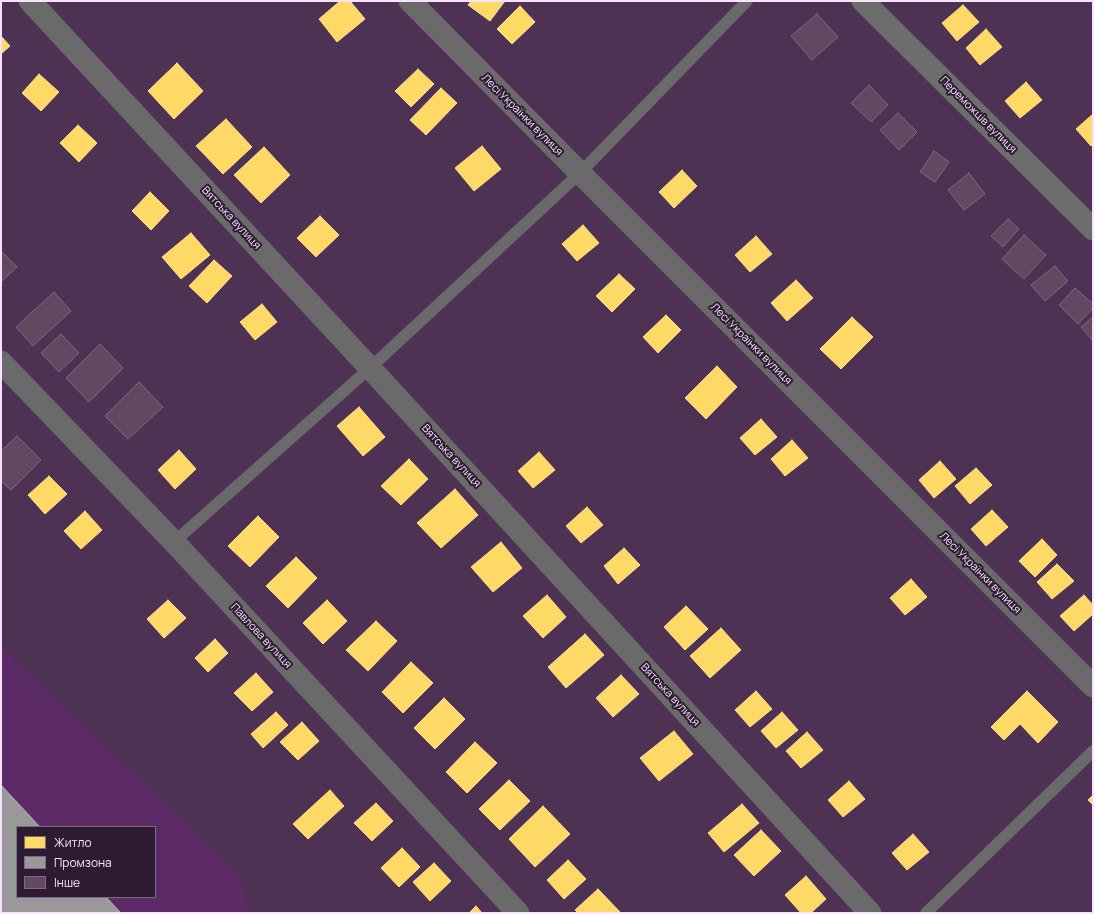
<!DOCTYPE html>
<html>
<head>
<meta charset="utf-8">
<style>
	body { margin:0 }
	#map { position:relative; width:1094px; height:914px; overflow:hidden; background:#4d3253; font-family:Manrope,sans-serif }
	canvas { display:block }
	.frame { position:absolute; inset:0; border:2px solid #f8e2fd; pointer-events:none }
	.legend { position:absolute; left:16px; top:826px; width:140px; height:72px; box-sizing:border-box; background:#2f1a34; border:1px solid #7f6a84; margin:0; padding:5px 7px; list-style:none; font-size:12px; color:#f8e2fd }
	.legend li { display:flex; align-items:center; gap:8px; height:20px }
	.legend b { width:20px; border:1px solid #7f6a84 }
</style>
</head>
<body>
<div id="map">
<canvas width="1094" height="914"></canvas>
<div class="frame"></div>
<ul class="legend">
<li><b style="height:11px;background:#ffd966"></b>Житло</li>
<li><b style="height:11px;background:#999"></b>Промзона</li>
<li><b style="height:11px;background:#624961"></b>Інше</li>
</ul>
</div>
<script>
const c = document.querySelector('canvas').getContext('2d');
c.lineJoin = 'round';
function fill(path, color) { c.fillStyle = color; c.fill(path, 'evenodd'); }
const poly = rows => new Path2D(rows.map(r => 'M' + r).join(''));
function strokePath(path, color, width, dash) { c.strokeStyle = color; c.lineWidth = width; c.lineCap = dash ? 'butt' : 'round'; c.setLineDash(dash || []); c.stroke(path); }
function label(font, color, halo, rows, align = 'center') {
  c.font = font + ' Manrope,sans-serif'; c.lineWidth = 4; c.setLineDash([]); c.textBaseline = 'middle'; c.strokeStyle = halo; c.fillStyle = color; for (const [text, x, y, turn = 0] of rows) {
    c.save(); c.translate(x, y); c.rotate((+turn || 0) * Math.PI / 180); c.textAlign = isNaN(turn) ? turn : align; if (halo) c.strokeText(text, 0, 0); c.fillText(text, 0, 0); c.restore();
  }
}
const built = poly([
	[1,648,242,877,247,913,1,913],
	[17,827,155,827,155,897,17,897]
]);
const homes = poly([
	[340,1,350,1,365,19,337,42,319,19,340,1],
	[471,1,505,1,490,21,468,5,471,1],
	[963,5,979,22,957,41,942,23,963,5],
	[520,6,535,22,512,44,497,29,520,6],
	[986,29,1002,47,980,65,966,48,986,29],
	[1,36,10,46,1,54,1,36],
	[177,63,203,91,174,119,148,91,177,63],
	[418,69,434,84,411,107,395,91,418,69],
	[39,74,59,92,41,111,22,93,39,74],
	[1026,82,1042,100,1020,118,1005,101,1026,82],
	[441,88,457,103,426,135,410,120,441,88],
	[1093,114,1093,144,1091,146,1076,129,1093,114],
	[226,119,252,147,223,174,196,146,226,119],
	[78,125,97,143,79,162,60,143,78,125],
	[482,146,501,169,474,191,455,168,482,146],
	[264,147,290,175,261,203,234,175,264,147],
	[682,170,697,186,674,208,659,192,682,170],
	[150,192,169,211,151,230,132,211,150,192],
	[320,216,339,235,316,257,297,238,320,216],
	[583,225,599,243,577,261,562,244,583,225],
	[191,233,210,255,181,279,162,257,191,233],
	[756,236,772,254,750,272,735,255,756,236],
	[214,260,232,276,207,303,189,286,214,260],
	[619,274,635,289,612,312,596,296,619,274],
	[796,280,813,298,787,321,771,303,796,280],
	[262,304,277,322,255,340,240,322,262,304],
	[666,315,681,330,658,353,643,337,666,315],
	[852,317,873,337,841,369,820,349,852,317],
	[717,366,737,387,706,419,685,398,717,366],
	[359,407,385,437,363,456,337,426,359,407],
	[761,419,777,437,755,455,740,438,761,419],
	[792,440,808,458,785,476,771,459,792,440],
	[179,450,196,469,175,489,158,470,179,450],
	[539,452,555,470,533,488,518,471,539,452],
	[409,459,428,479,401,505,381,486,409,459],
	[940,461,956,479,934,498,919,480,940,461],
	[976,468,992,485,970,504,955,486,976,468],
	[49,476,67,494,45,514,28,495,49,476],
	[455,489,478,515,441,548,417,523,455,489],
	[587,507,603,525,581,543,566,526,587,507],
	[992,510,1008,527,986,546,971,529,992,510],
	[85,511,102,530,81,549,64,531,85,511],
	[258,516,279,537,250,567,228,546,258,516],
	[1042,539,1057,555,1035,577,1019,561,1042,539],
	[501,542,522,568,493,592,471,567,501,542],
	[624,548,640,565,618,584,604,566,624,548],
	[296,557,317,578,288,608,266,586,296,557],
	[1057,564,1074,581,1052,599,1037,582,1057,564],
	[911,579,927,597,905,615,890,598,911,579],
	[547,595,566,617,543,638,523,616,547,595],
	[1084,595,1093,605,1093,614,1074,631,1060,616,1084,595],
	[168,600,186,618,164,638,147,619,168,600],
	[327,600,347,621,323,644,303,623,327,600],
	[686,606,708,629,685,650,664,627,686,606],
	[376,621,397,641,368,671,346,650,376,621],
	[721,628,741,650,710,678,690,656,721,628],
	[585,634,604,655,566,688,548,667,585,634],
	[215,639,228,653,208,672,195,658,215,639],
	[411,662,433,683,403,713,382,692,411,662],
	[256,673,273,692,252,711,234,693,256,673],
	[621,675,639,694,613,717,596,698,621,675],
	[756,691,772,709,750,727,735,710,756,691],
	[1027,691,1058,722,1038,743,1020,724,1004,740,991,727,1027,691],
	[444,698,465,719,435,749,414,728,444,698],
	[276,712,288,725,263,748,251,734,276,712],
	[782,712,798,730,776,748,761,731,782,712],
	[302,722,319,741,298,760,280,742,302,722],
	[674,731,693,754,659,781,640,758,674,731],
	[807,732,823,750,801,768,786,751,807,732],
	[475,742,497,763,467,793,446,772,475,742],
	[509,780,530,801,500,830,479,809,509,780],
	[849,781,865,799,843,817,828,800,849,781],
	[330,790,344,806,308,839,293,824,330,790],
	[1093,795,1093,805,1088,800,1093,795],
	[376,803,393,821,372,841,354,823,376,803],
	[742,804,759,823,724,852,708,833,742,804],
	[543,806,570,834,535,867,509,839,543,806],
	[761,830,781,851,754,876,734,855,761,830],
	[913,834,929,852,907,870,892,853,913,834],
	[402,848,420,867,399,887,381,868,402,848],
	[568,860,586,879,564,899,547,880,568,860],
	[434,863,451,881,430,901,413,882,434,863],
	[806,876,826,899,811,913,801,913,785,895,806,876],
	[598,889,621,913,578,913,575,910,598,889],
	[476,906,482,913,469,913,476,906]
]);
const industry = poly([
	[1,785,40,827,17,827,17,897,106,897,121,913,1,913,1,785]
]);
const building = poly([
	[817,14,838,37,812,60,791,36,817,14],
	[869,85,888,105,871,122,851,103,869,85],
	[898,113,917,132,899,150,880,130,898,113],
	[934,151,949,162,935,182,920,172,934,151],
	[969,173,985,194,964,210,948,190,969,173],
	[1008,219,1019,229,1003,247,991,236,1008,219],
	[1024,235,1046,255,1024,279,1002,259,1024,235],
	[1,251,17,267,1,282,1,251],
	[1055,266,1068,281,1045,301,1031,285,1055,266],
	[1075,288,1093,304,1093,308,1078,324,1059,305,1075,288],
	[54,292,71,311,33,346,16,327,54,292],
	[1093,317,1093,341,1081,327,1093,317],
	[61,334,79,353,59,372,41,353,61,334],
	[100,344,123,368,89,402,66,378,100,344],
	[139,382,163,407,128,439,105,416,139,382],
	[17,436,41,460,11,490,1,481,1,451,17,436]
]);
const service = poly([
	[174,542,370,368,580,173,747,1],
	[926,913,1093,751]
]);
const minor = poly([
	[30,1,370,368,870,913],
	[410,1,580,173,1093,686],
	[1,362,174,542,518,913]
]);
const secondary = poly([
	[863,1,1093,229]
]);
const streetNames = [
	["Лесі Українки вулиця",522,115,45],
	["Переможців вулиця",978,115,45],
	["Вятська вулиця",231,218,47],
	["Лесі Українки вулиця",751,344,45],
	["Вятська вулиця",451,456,47],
	["Лесі Українки вулиця",980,573,45],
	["Павлова вулиця",261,636,47],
	["Вятська вулиця",670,695,47]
];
fill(built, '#5c2a67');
fill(homes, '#ffd966');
strokePath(homes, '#fddc93', 1);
fill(industry, '#999');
strokePath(industry, '#b6afb7', 1);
fill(building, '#624961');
strokePath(building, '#81677f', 1);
strokePath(service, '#67516c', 12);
strokePath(minor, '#67516c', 23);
strokePath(secondary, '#67516c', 23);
strokePath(service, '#6a6a6b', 11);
strokePath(minor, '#6a6a6b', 22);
strokePath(secondary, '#6b6e6a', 22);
label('11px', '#f8e2fd', '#2f1a34', streetNames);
</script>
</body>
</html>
